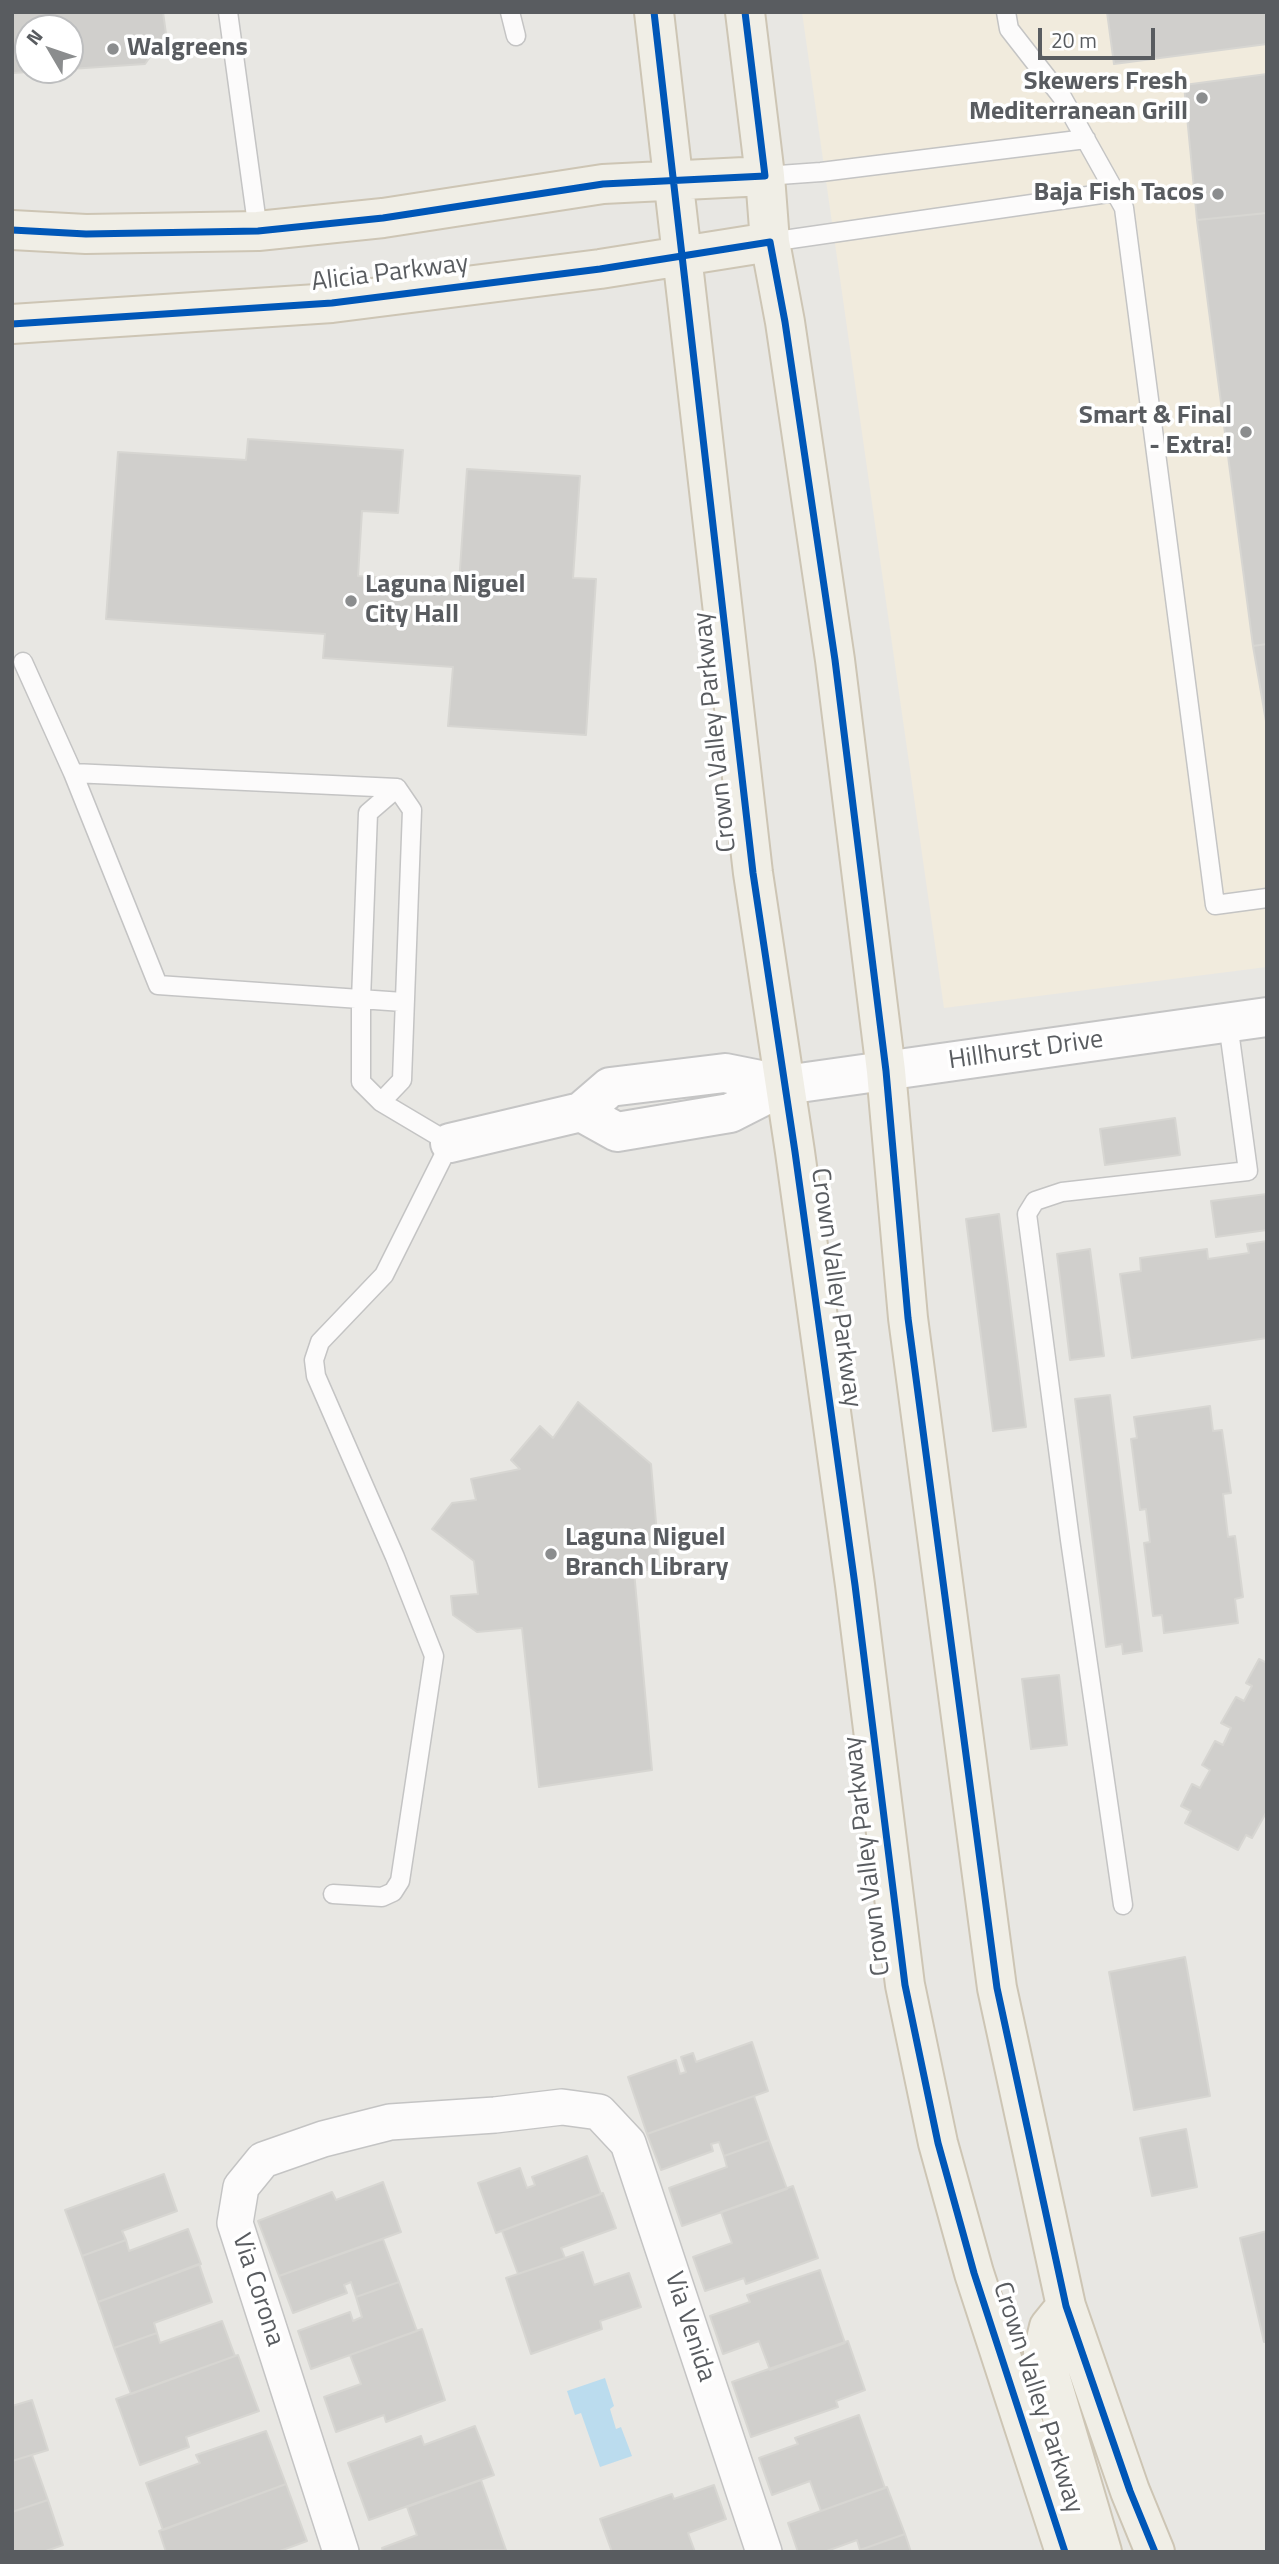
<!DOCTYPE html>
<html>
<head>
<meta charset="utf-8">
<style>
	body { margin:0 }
	#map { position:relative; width:1279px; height:2564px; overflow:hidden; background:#e8e7e3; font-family:"Titillium Web",sans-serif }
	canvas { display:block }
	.frame { position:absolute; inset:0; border:14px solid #595c60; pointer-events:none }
	.north { position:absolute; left:14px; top:14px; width:70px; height:70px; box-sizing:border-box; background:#fff; border:2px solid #bdbebf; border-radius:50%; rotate:309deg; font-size:19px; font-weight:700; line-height:28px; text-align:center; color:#595c60 }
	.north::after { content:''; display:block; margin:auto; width:24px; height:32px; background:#8b8d8e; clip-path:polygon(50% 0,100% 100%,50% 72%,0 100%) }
	.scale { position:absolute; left:1038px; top:28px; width:117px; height:32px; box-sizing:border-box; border:4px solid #595c60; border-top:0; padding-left:9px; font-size:21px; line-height:24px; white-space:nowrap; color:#595c60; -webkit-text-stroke:5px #fff; paint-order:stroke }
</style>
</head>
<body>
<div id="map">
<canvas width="1279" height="2564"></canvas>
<div class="frame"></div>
<div class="north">N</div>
<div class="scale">20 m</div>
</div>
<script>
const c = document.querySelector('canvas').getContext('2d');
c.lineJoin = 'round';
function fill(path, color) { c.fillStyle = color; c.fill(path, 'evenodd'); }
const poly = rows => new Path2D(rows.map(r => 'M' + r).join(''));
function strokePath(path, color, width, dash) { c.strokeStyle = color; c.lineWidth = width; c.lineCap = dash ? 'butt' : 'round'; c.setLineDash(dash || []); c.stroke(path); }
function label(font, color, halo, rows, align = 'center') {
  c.font = font + ' "Titillium Web",sans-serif'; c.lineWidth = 7; c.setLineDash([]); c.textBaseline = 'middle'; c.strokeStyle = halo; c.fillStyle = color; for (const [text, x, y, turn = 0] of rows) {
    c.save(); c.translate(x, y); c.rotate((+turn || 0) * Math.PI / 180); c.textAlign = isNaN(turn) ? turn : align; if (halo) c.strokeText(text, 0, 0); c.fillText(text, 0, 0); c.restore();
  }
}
const commercial = poly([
	[802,12,1267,12,1267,967,944,1008]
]);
const water = poly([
	[605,2378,614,2406,610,2409,616,2429,621,2427,632,2456,600,2467,581,2413,575,2415,567,2391]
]);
const building = poly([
	[12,12,163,12,166,34,145,64,70,69,70,28,28,28,28,70,61,70,13,73,12,12],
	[1107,12,1267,12,1267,44,1114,64,1107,12],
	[1267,74,1267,213,1197,220,1184,85,1267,74],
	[1267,213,1267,644,1253,646,1197,220,1267,213],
	[248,439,403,450,398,513,362,511,358,576,459,583,467,469,580,476,573,578,596,579,586,735,448,726,453,667,323,658,325,634,106,619,118,452,246,460,248,439],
	[1267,644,1267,727,1253,646,1267,644],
	[1175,1118,1180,1155,1105,1165,1100,1129,1175,1118],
	[1267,1194,1267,1230,1216,1237,1211,1201,1267,1194],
	[999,1214,1026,1427,993,1431,966,1219,999,1214],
	[1267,1241,1267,1338,1132,1358,1120,1274,1141,1271,1140,1258,1207,1249,1208,1259,1249,1253,1247,1244,1267,1241],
	[1090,1249,1104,1356,1070,1360,1057,1254,1090,1249],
	[1110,1395,1142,1651,1123,1654,1122,1644,1106,1647,1075,1399,1110,1395],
	[578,1402,651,1464,660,1569,634,1571,652,1770,539,1787,522,1628,477,1632,453,1615,451,1596,478,1594,474,1561,432,1529,452,1503,476,1500,471,1479,520,1469,511,1460,540,1426,553,1438,578,1402],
	[1210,1406,1213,1431,1222,1430,1231,1493,1223,1494,1228,1537,1235,1536,1243,1597,1235,1599,1238,1623,1164,1633,1162,1615,1153,1616,1144,1543,1150,1542,1146,1509,1140,1510,1131,1439,1137,1438,1134,1417,1210,1406],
	[1259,1659,1267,1663,1267,1811,1252,1838,1246,1835,1238,1850,1185,1823,1191,1811,1181,1806,1192,1784,1200,1788,1210,1770,1202,1765,1215,1741,1223,1745,1231,1728,1221,1723,1236,1697,1244,1701,1252,1686,1246,1683,1259,1659],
	[1059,1675,1067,1745,1031,1749,1022,1679,1059,1675],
	[1185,1957,1210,2096,1134,2110,1109,1972,1185,1957],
	[752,2042,768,2091,647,2134,628,2077,676,2060,680,2074,686,2072,681,2057,693,2053,696,2062,752,2042],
	[754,2096,769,2140,724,2156,719,2142,711,2144,713,2151,661,2170,647,2134,754,2096],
	[1186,2129,1197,2187,1152,2196,1140,2138,1186,2129],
	[769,2140,787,2189,682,2226,669,2188,727,2167,724,2156,769,2140],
	[587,2156,601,2194,496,2233,478,2183,520,2168,527,2188,535,2185,532,2177,587,2156],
	[164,2174,177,2211,122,2231,126,2240,82,2256,65,2210,164,2174],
	[383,2182,401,2232,279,2276,258,2221,332,2192,336,2200,383,2182],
	[793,2186,818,2258,746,2284,744,2278,705,2291,693,2257,732,2243,721,2212,793,2186],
	[603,2193,616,2228,561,2248,565,2258,518,2274,502,2231,603,2193],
	[188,2229,201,2264,98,2302,82,2256,126,2240,129,2251,188,2229],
	[1267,2231,1267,2341,1264,2342,1240,2238,1267,2231],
	[383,2239,399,2282,356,2297,351,2282,344,2285,347,2293,293,2313,279,2276,383,2239],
	[583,2252,594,2285,629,2273,641,2307,600,2321,602,2329,531,2354,506,2278,583,2252],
	[199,2264,212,2302,154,2323,157,2333,114,2348,98,2302,199,2264],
	[820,2270,845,2343,770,2370,759,2341,723,2354,710,2316,750,2302,747,2295,820,2270],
	[399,2282,417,2331,311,2369,298,2331,350,2312,353,2321,362,2317,356,2297,399,2282],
	[222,2321,235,2356,131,2394,114,2348,157,2333,160,2343,222,2321],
	[422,2329,445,2400,386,2422,384,2415,336,2432,324,2397,361,2384,350,2355,422,2329],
	[848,2341,865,2390,836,2401,838,2407,751,2437,732,2382,848,2341],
	[238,2355,259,2411,186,2437,189,2447,140,2465,116,2399,238,2355],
	[32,2400,48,2450,12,2461,12,2406,32,2400],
	[859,2415,885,2488,821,2511,810,2481,772,2495,759,2458,798,2444,795,2438,859,2415],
	[475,2426,494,2475,369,2520,348,2463,421,2436,424,2445,475,2426],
	[266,2431,286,2484,163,2530,146,2483,200,2463,196,2455,266,2431],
	[32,2455,48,2500,12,2512,12,2461,32,2455],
	[481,2480,506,2550,383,2552,382,2548,417,2535,407,2507,481,2480],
	[286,2484,307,2541,277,2552,166,2552,159,2531,286,2484],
	[714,2485,726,2519,688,2533,695,2552,612,2552,600,2519,672,2494,674,2499,714,2485],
	[887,2487,905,2534,860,2550,857,2540,824,2552,798,2552,788,2523,887,2487],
	[48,2500,63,2545,43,2552,12,2552,12,2512,48,2500],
	[905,2534,911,2552,861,2552,860,2550,905,2534]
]);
const lane = poly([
	[228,12,258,231],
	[510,12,516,36],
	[1006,12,1009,29,1062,97,1124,208,1215,905,1267,898],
	[765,176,821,172,1086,139],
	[770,242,1115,192],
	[23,662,73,773],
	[397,788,73,773,158,985,403,1002],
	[381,1102,402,1080,412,810,397,788],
	[333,1894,382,1897,393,1892,400,1881,434,1656,395,1557,316,1376,314,1360,320,1342,384,1275,450,1143,381,1102,361,1082,361,1000,368,813,397,788],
	[1123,1905,1070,1540,1027,1214,1035,1201,1062,1192,1248,1171,1228,1023]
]);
const street = poly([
	[341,2552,235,2223,241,2187,263,2160,323,2139,390,2122,495,2115,562,2107,599,2112,628,2143,764,2552]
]);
const secondary = poly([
	[581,1112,617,1132,730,1113,785,1085,1267,1017],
	[450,1143,581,1112,610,1087,725,1073,785,1085]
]);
const primary = poly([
	[654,12,753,873,795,1152,855,1585,905,1985,938,2143,974,2273,1065,2552],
	[745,12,765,176,770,242,785,322,835,660,886,1071,908,1318,997,1988,1066,2306,1130,2491,1155,2552],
	[12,230,86,234,258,231,383,218,603,184,765,176],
	[12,324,332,303,600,269,770,242],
	[1066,2306,1049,2327,1043,2352,1102,2552]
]);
const cycleway = poly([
	[654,12,753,873,795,1152,855,1585,905,1985,938,2143,974,2273,1065,2552],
	[12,230,86,234,258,231,383,218,603,184,765,176,745,12],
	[12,324,332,303,600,269,770,242,785,322,835,660,886,1071,908,1318,997,1988,1066,2306,1130,2491,1155,2552]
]);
const markers = [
	[113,49,7,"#8b8d8e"],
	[1202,98,7,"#8b8d8e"],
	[1218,194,7,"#8b8d8e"],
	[1246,432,7,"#8b8d8e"],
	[351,601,7,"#8b8d8e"],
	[551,1554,7,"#8b8d8e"]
];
const poiNames = [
	["Walgreens",127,49],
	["Skewers Fresh",1188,83,"right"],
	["Mediterranean Grill",1188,113,"right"],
	["Baja Fish Tacos",1204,194,"right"],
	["Smart & Final",1232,417,"right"],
	["- Extra!",1232,447,"right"],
	["Laguna Niguel",365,586],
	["City Hall",365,616],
	["Laguna Niguel",565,1539],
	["Branch Library",565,1569]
];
const streetNames = [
	["Alicia Parkway",390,274,-7],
	["Crown Valley Parkway",716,732,-96],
	["Hillhurst Drive",1026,1051,-8],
	["Crown Valley Parkway",835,1288,82],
	["Crown Valley Parkway",868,1856,-97],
	["Via Corona",257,2290,72],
	["Via Venida",689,2327,72],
	["Crown Valley Parkway",1037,2398,72]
];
fill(commercial, '#f1ebdd');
fill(water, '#bbdcee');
fill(building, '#d0cfcc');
strokePath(building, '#d7d6d2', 2);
strokePath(lane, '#c4c4c4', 21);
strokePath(street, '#c4c4c4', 38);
strokePath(secondary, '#c5c5c5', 42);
strokePath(primary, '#cdc5b4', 42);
strokePath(lane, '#fcfbfb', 18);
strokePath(street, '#fcfbfb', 35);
strokePath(secondary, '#fcfbfb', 38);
strokePath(primary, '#f0eee6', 38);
strokePath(cycleway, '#0057b8', 7);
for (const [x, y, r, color] of markers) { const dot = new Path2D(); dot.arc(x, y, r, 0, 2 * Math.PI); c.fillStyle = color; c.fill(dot); strokePath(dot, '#fff', 2.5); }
label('bold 26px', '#595c60', '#fff', poiNames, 'left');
label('26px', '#595c60', '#fff', streetNames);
</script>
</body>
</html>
